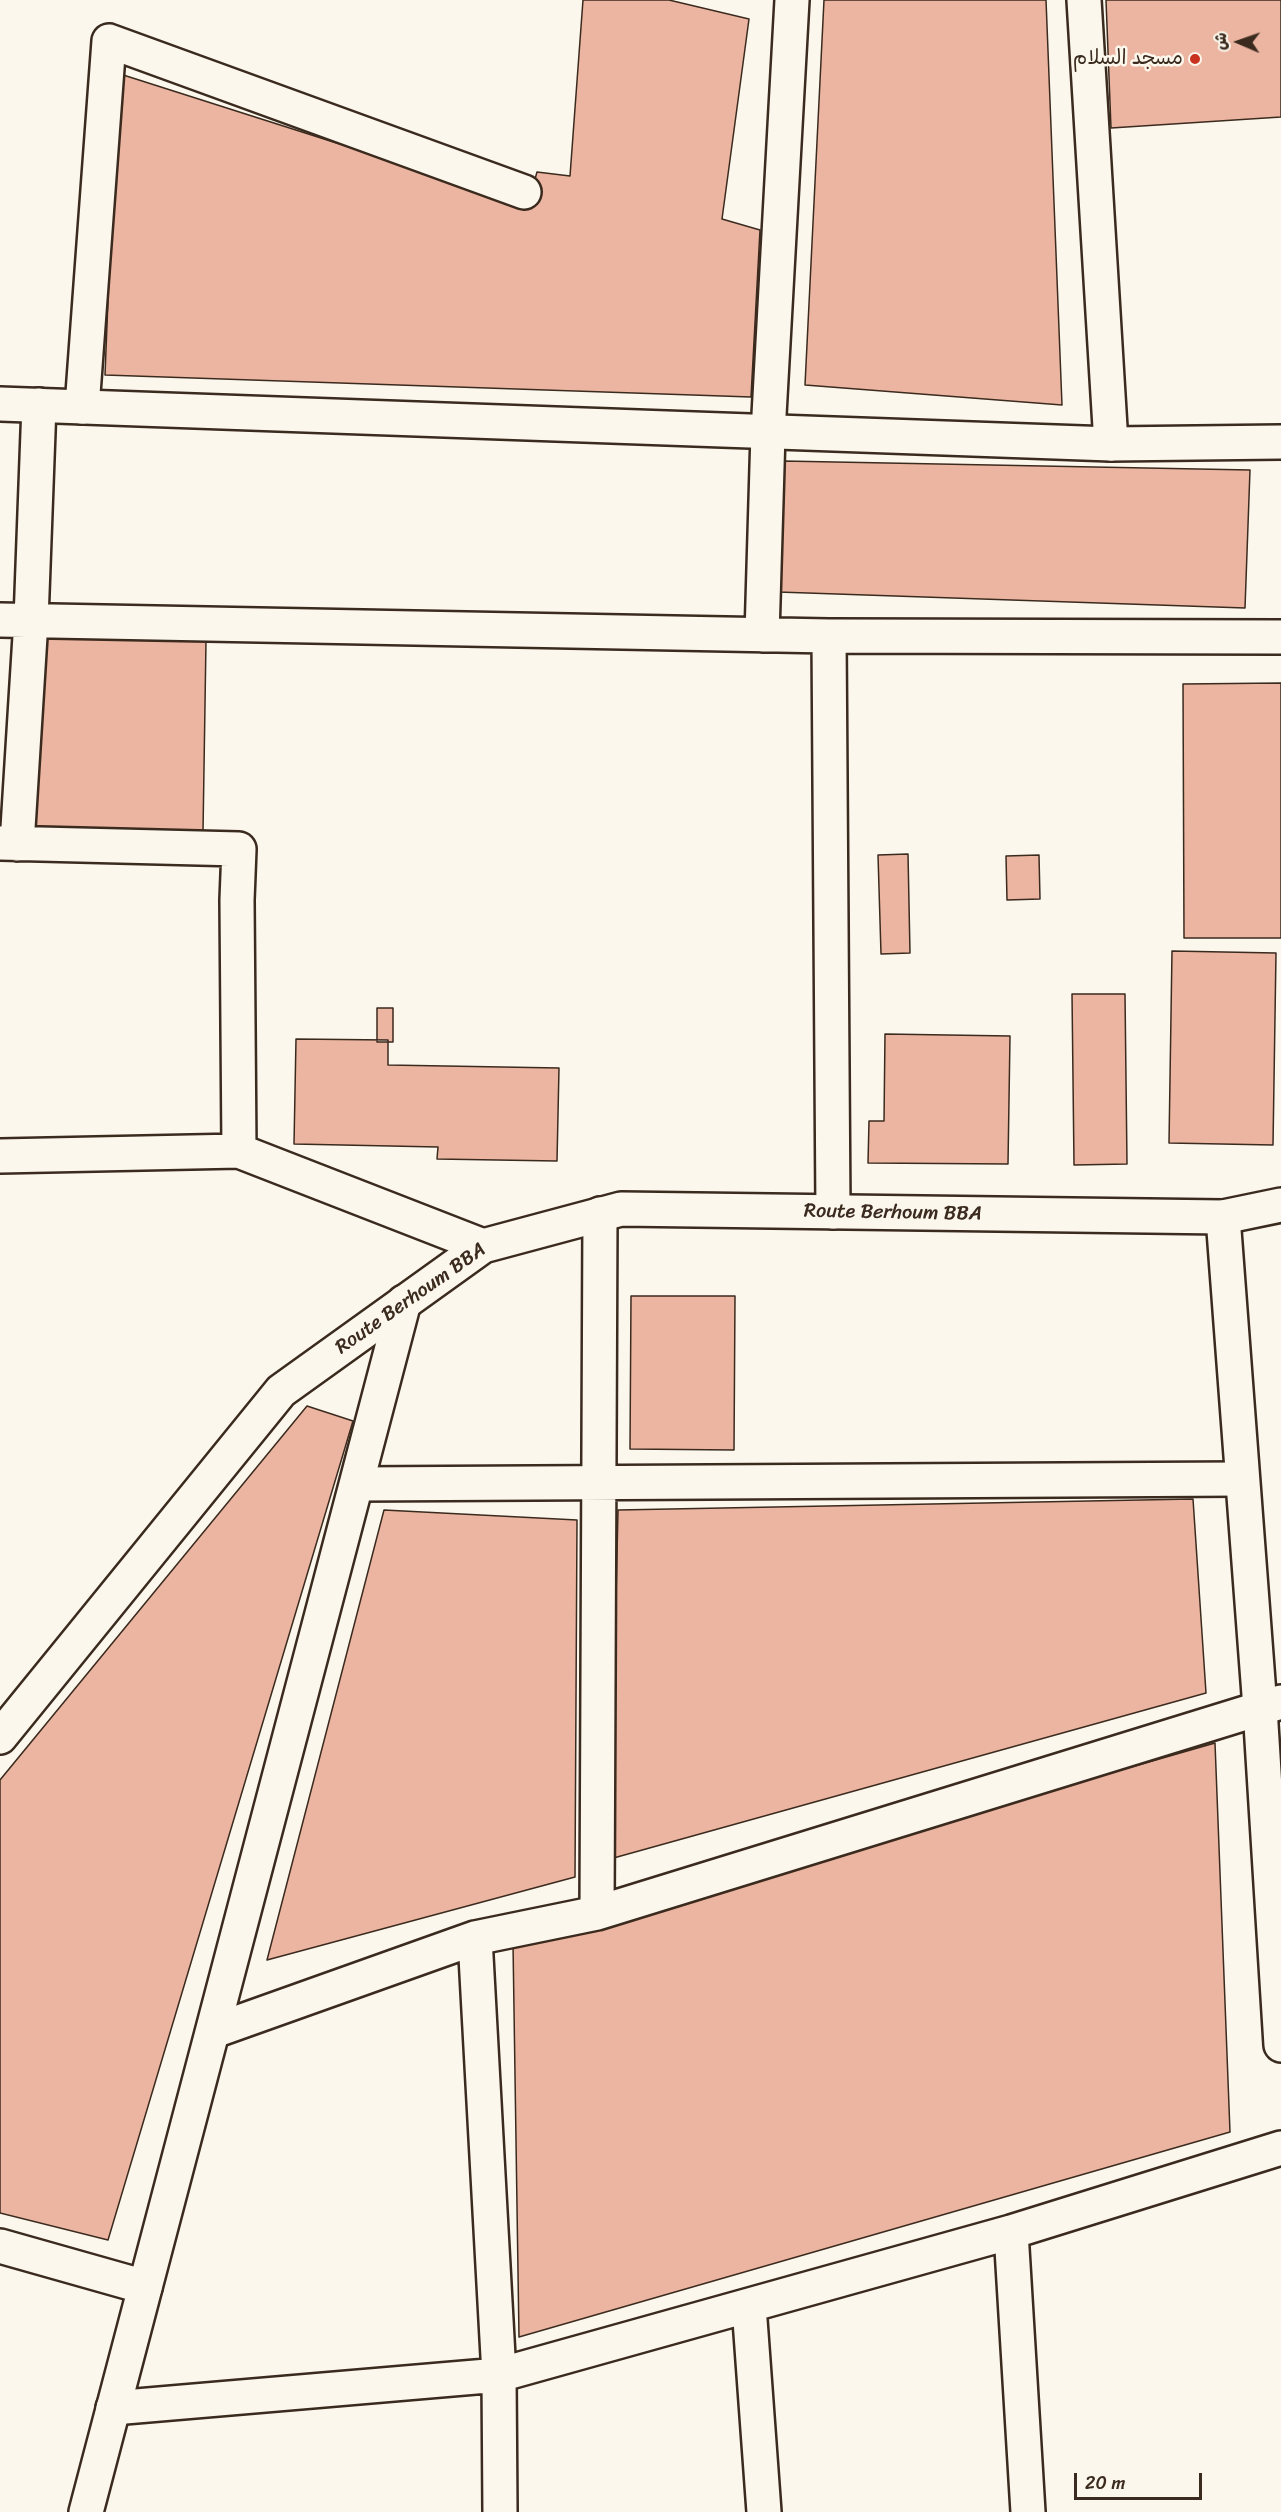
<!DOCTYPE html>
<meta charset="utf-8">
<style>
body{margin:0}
#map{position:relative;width:1281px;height:2512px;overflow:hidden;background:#fbf7ec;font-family:Sriracha,"Playpen Sans Arabic",sans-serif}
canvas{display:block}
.north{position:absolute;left:1209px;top:12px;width:60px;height:60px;-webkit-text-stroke:4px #fbf7ec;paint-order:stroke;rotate:272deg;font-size:16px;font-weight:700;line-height:24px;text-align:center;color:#3b2a1e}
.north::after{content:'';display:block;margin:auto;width:21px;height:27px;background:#3b2a1e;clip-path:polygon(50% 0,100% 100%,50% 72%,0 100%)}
.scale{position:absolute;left:1074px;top:2473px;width:128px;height:27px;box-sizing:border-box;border:3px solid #3b2a1e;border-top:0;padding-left:8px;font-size:18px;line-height:21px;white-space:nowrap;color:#3b2a1e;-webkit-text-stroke:4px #fbf7ec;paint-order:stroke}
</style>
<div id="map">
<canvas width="1281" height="2512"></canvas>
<div class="north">ش</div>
<div class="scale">20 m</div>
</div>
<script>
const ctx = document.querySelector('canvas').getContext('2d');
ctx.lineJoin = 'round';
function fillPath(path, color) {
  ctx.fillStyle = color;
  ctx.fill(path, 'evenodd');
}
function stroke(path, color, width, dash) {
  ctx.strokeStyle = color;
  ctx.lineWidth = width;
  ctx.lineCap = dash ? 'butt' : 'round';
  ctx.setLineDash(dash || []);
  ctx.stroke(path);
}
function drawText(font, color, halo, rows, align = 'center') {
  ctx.font = font + ' Sriracha,"Playpen Sans Arabic",sans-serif';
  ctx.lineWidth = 5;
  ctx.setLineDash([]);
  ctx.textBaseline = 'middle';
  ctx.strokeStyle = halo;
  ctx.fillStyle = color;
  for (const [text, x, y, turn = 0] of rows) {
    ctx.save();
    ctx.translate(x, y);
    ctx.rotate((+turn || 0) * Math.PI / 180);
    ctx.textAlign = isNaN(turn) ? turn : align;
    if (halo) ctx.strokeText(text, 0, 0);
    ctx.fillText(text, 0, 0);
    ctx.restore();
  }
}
const building = new Path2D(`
 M583,0H669L749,19L722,219L760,230L751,397L105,375L117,73L528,204L537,172L570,176Z
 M824,0H1046L1062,405L805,385Z
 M1106,0H1281V117L1111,128Z
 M783,461L1250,470L1245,608L778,592Z
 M37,635L206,641L203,832H27Z
 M1281,683V938H1184L1183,684Z
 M908,854L910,953L881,954L878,855Z
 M1039,855L1040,899L1007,900L1006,856Z
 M1172,951L1276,953L1273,1145L1169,1143Z
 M1072,994H1125L1127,1164L1074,1165Z
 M377,1008H393V1042H377Z
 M885,1034L1010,1036L1008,1164L868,1163L869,1121H884Z
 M296,1039L388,1040V1065L559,1068L557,1161L437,1159L438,1147L294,1144Z
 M631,1296H735L734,1450L630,1449Z
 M307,1406L353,1421L108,2240L0,2213V1780Z
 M1193,1499L1206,1693L610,1859L618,1510Z
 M384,1510L577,1520L575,1877L267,1960Z
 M1215,1743L1230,2132L519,2337L513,1944Z`);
const minor = new Path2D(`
 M1084,0L1111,444
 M82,407L109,41L524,192
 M0,620L829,636L1281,637
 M762,635L768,433L792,0
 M829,636L833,1212
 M0,843L239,849L237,900L239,1151L483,1246
 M17,844L31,620L39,405
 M0,1156L239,1151
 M357,1484L1241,1479
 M597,1913L600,1214
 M475,1938L499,2375L500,2512
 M214,2031L475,1938L597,1913L1281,1702
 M1011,2232L1028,2512
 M0,2246L145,2287
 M749,2306L764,2512
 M113,2408L499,2375L1011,2232L1281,2148`);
const tertiary = new Path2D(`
 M0,404L1111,444L1281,442
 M1223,1217L1260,1708L1281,2045
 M86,2512L404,1302`);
const secondary = new Path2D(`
 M0,1737L281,1391L483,1246L621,1209L1223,1217L1281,1205`);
const markers = [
 [1195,59,6,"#c8321e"]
];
const poiNames = [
 ["مسجد السلام",1183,59]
];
const streetNames = [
 ["Route Berhoum BBA",893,1213,1],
 ["Route Berhoum BBA",411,1299,-35]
];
fillPath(building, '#ecb5a1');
stroke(building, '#3b2a1e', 1.5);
stroke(minor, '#3b2a1e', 38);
stroke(tertiary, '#3b2a1e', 38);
stroke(secondary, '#3b2a1e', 38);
stroke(minor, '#fbf7ec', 33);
stroke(tertiary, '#fbf7ec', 33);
stroke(secondary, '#fbf7ec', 33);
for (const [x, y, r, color] of markers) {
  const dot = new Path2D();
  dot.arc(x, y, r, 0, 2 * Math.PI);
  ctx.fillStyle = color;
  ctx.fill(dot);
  stroke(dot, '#fbf7ec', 2);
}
drawText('20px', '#3b2a1e', '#fbf7ec', poiNames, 'right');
drawText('20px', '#3b2a1e', '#fbf7ec', streetNames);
</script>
